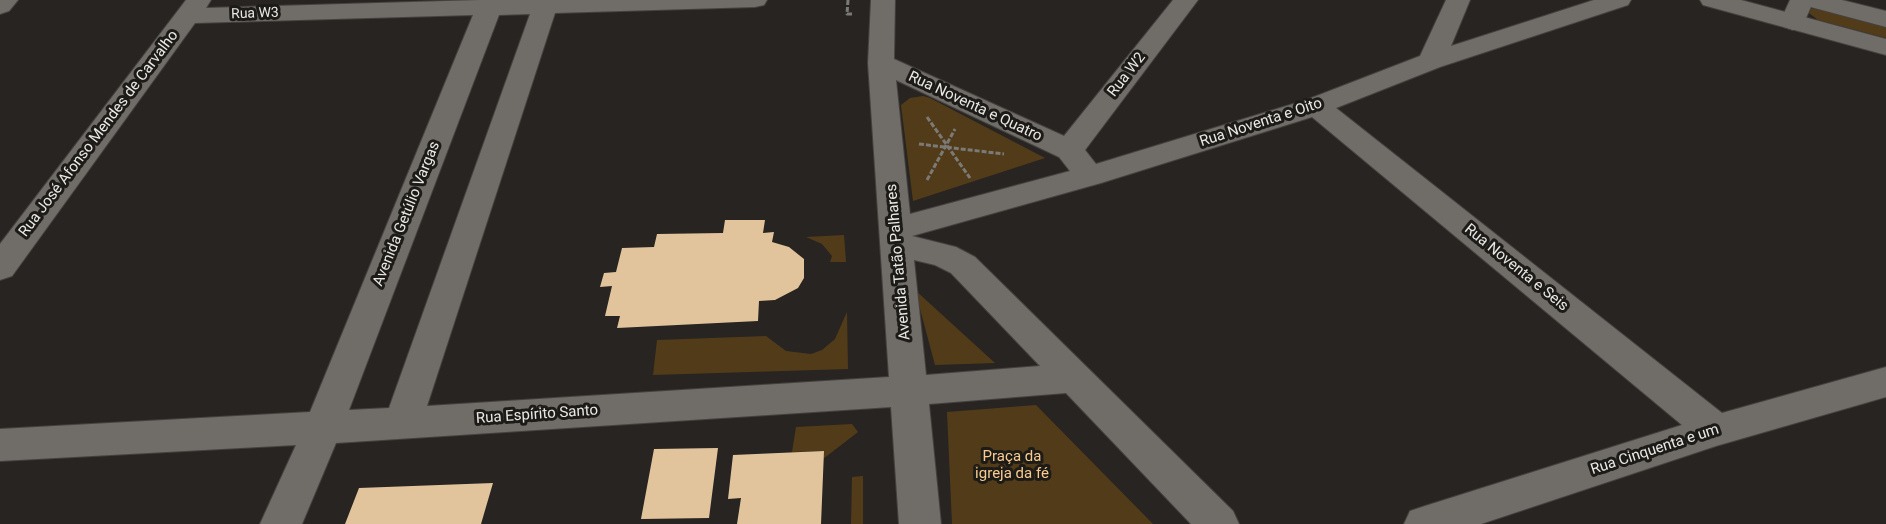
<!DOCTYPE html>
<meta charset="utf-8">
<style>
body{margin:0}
canvas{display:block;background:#272421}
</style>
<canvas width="1886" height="524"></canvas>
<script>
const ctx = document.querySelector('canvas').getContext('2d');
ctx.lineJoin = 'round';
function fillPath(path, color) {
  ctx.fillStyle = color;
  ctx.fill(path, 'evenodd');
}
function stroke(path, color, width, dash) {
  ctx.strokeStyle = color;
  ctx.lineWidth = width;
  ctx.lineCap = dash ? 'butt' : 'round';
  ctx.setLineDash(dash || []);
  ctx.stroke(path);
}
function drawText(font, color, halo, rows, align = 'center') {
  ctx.font = font + ' Roboto,sans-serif';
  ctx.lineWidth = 6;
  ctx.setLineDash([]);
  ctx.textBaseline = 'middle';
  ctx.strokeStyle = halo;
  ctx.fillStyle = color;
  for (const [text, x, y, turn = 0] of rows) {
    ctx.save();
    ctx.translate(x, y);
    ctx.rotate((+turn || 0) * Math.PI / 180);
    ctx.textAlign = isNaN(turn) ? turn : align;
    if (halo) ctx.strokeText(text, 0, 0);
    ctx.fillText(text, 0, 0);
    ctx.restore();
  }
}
const green = new Path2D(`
 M1817,8L1886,26V38L1818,20L1809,13L1811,9Z
 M923,96L930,98L1045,158L913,201L901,105L910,98Z
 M844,235L846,262H830L832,256L822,244L806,237Z
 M915,290L995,363L935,365Z
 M847,312L848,369L653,375L657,340L766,336L786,351L811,354L822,350L835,339Z
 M1036,405L1153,524H1154H952L947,412Z
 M852,424L858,432L823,459L824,451L792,452L796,427Z
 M863,476V524H851L852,477Z`);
const building = new Path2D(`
 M725,220H765L763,233L774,232L772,242L789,247L804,259V278L798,288L775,300L759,301L758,321L617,328L620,316H605L612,286L600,287L604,273L616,272L622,248L654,247L657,234L723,233Z
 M718,448L709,518L641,519L654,449Z
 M824,451L821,524H737L741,498L728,499L733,455Z
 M493,483L481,524H345L359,488Z`);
const path = new Path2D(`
 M848,0L847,14H853
 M927,117L970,178
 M919,144L1004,154
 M927,180L955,129`);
const street = new Path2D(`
 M0,0H18L9,11L0,14Z
 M186,0H211L206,8L480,0H767L764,5L755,7L555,13L427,406L889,377L868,63L871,0H895L894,59L1064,136L1173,0H1198L1085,150L1096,164L1306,100L1420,56L1446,0H1470L1451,46L1594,0H1631L1628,5L1440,67L1336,108L1722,413L1886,367V397L1716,446L1481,524H1404L1410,511L1425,506L1682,425L1312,117L1101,183L912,236L956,247L975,257L1233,511L1239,524H1191L1066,393L929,404L941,524H899L891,407L336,443L302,524H260L296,445L0,461V429L310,412L473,15L195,23L12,276L0,280V244ZM530,14L389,408L349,410L499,15ZM896,80L1059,157L1070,171L910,214ZM914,260L935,265L951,273L1040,366L926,375Z
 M1790,0H1814L1802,27L1793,30L1784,27L1780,22Z`);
const secondary = new Path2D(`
 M1700,0H1741L1886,39V55L1703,5Z
 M1800,0H1842L1886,11V27L1803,5Z`);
const farStreetnames = [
 ["Rua W3",255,14,-2]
];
const streetNames = [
 ["Rua W2",1127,75,-52],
 ["Rua Noventa e Quatro",975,107,25],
 ["Rua Noventa e Oito",1261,123,-18],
 ["Rua José Afonso Mendes de Carvalho",99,134,-53],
 ["Avenida Getúlio Vargas",407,214,-68],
 ["Avenida Tatão Palhares",899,262,-95],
 ["Rua Noventa e Seis",1516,268,39],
 ["Rua Espírito Santo",537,415,-4],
 ["Rua Cinquenta e um",1655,450,-18]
];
const parkNames = [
 ["Praça da",1012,457],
 ["igreja da fé",1012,474]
];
fillPath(green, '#523b19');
fillPath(building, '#e2c49c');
stroke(street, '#44423f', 2);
stroke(secondary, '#44423f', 2);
stroke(path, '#7c7a77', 3, [5, 2]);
fillPath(street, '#706c68');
fillPath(secondary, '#706c68');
drawText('14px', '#eae8e6', '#1d1b17', farStreetnames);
drawText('15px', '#eae8e6', '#1d1b17', streetNames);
drawText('15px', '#f9cb8e', '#1d1b17', parkNames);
</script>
